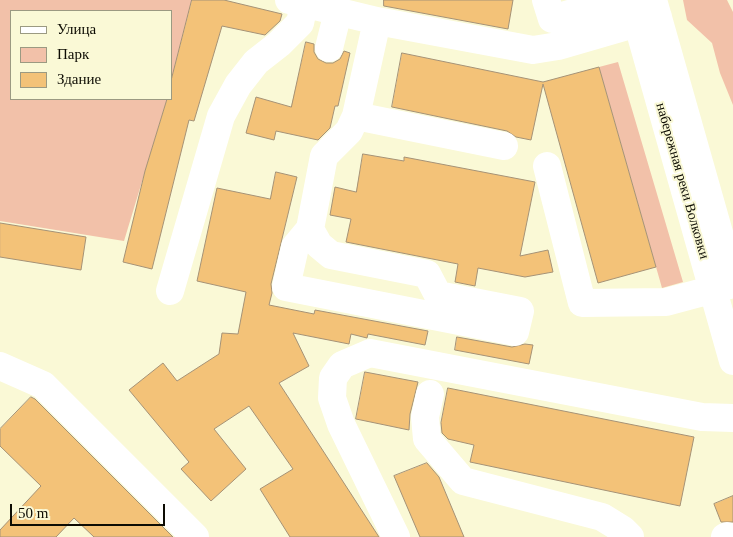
<!DOCTYPE html>
<meta charset="utf-8">
<style>
body{margin:0}
#map{position:relative;width:733px;height:537px;overflow:hidden;background:#faf9d6;font-family:Georgia,serif}
canvas{display:block}
.legend{position:absolute;left:10px;top:10px;width:162px;height:90px;box-sizing:border-box;background:#faf9d6;border:1px solid #9b9a82;margin:0;padding:6px 9px;list-style:none;font-size:15px;color:#0d0c03}
.legend li{display:flex;align-items:center;gap:10px;height:25px}
.legend b{width:25px;border:1px solid #9b9a82}
.scale{position:absolute;left:10px;top:504px;width:155px;height:22px;box-sizing:border-box;border:2px solid #0d0c03;border-top:0;padding-left:6px;font-size:15px;line-height:18px;white-space:nowrap;color:#0d0c03;-webkit-text-stroke:4px #faf9d6;paint-order:stroke}
</style>
<div id="map">
<canvas width="733" height="537"></canvas>
<ul class="legend">
<li><b style="height:6px;background:#fff"></b>Улица</li>
<li><b style="height:14px;background:#f2c1a9"></b>Парк</li>
<li><b style="height:14px;background:#f3c278"></b>Здание</li>
</ul>
<div class="scale">50 m</div>
</div>
<script>
const ctx = document.querySelector('canvas').getContext('2d');
ctx.lineJoin = 'round';
function fillPath(path, color) {
  ctx.fillStyle = color;
  ctx.fill(path, 'evenodd');
}
function stroke(path, color, width, dash) {
  ctx.strokeStyle = color;
  ctx.lineWidth = width;
  ctx.lineCap = dash ? 'butt' : 'round';
  ctx.setLineDash(dash || []);
  ctx.stroke(path);
}
function drawText(font, color, halo, rows, align = 'center') {
  ctx.font = font + ' Georgia,serif';
  ctx.lineWidth = 4;
  ctx.setLineDash([]);
  ctx.textBaseline = 'middle';
  ctx.strokeStyle = halo;
  ctx.fillStyle = color;
  for (const [text, x, y, turn = 0] of rows) {
    ctx.save();
    ctx.translate(x, y);
    ctx.rotate((+turn || 0) * Math.PI / 180);
    ctx.textAlign = isNaN(turn) ? turn : align;
    if (halo) ctx.strokeText(text, 0, 0);
    ctx.fillText(text, 0, 0);
    ctx.restore();
  }
}
const green = new Path2D(`
 M0,0H192L171,81V11H11V99H167L124,241L0,221Z
 M683,0H727L733,12V105L720,73L712,43L687,20Z
 M618,62L683,282L662,288L599,67Z`);
const building = new Path2D(`
 M192,0H224L282,14L280,21L265,35L222,26L194,121L189,120L152,269L123,262L145,171L167,99H171V81Z
 M384,0H513L508,29L384,6Z
 M306,42L314,44V52L318,59L326,63H333L340,59L344,51L350,53L338,106H335L330,128L318,140L276,131L274,140L246,133L256,97L291,107Z
 M402,53L543,82L599,67L656,267L598,283L543,84L531,140L516,137L507,131L392,107Z
 M363,154L404,161V157L535,182L520,256L548,250L553,272L525,277L478,268L475,286L455,282L458,264L346,242L351,219L330,215L335,187L356,192Z
 M276,172L297,177L271,284L272,293L269,305L314,314L315,310L428,331L425,345L368,334L367,338L351,334L349,344L293,333L309,366L279,383L379,537H290L260,489L293,469L249,406L214,429L246,469L211,501L181,469L189,462L129,390L163,363L177,381L219,354L222,333L238,334L246,292L197,281L217,188L270,199Z
 M0,223L86,237L81,270L0,257Z
 M457,337L512,347L525,344L533,345L529,364L455,350Z
 M365,372L418,382L410,414L409,430L356,419Z
 M448,388L694,437L680,506L470,462L474,445L448,439L442,433L441,423Z
 M31,397L35,399L173,537H94L74,518L56,537H0V530L41,486L0,446V429Z
 M427,463L439,477L464,537H420L394,476Z
 M733,496V522H721L714,504Z`);
const minor = new Path2D(`
 M289,0L377,21L533,50L558,46L658,17
 M546,0L552,19L617,0
 M631,0L733,361
 M653,0L733,282
 M329,48L338,12
 M356,116L504,146
 M547,166L582,303L666,302L733,284
 M310,229L319,245L331,255L427,274L438,295L520,311L515,332L286,287L295,247L310,229L324,156L349,131L356,116L377,21
 M170,291L221,116L238,85L256,62L279,44L300,23L304,4
 M0,366L43,385L195,537
 M430,394L425,417L427,439L463,481L602,517L623,530L630,537
 M396,537L341,424L332,398L333,378L342,365L370,353L702,417L733,418
 M725,537L727,536`);
const streetNames = [
 ["набережная реки Волковки",682,181,74]
];
fillPath(green, '#f2c1a9');
fillPath(building, '#f3c278');
stroke(building, '#a59276', 1);
stroke(minor, '#fff', 28);
drawText('14px', '#0d0c03', '#faf9d6', streetNames);
</script>
